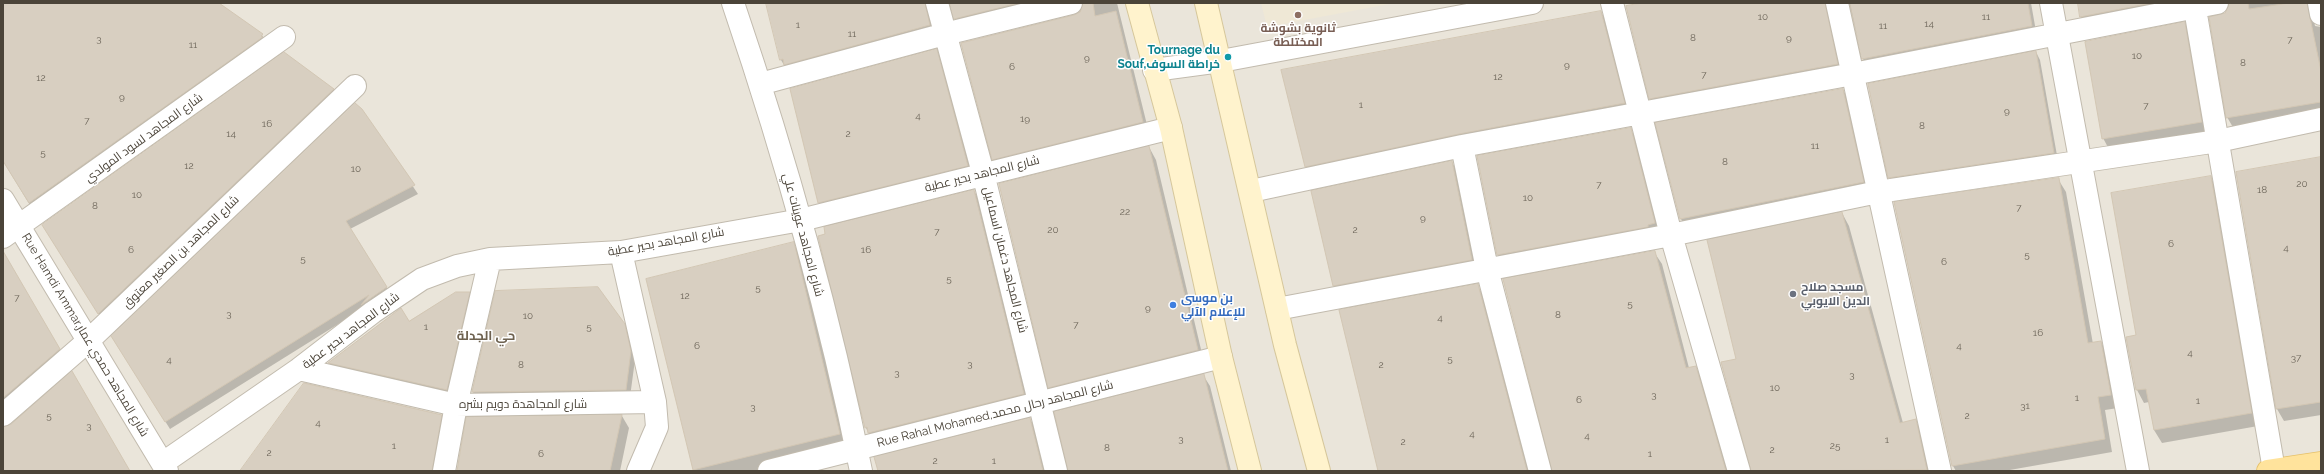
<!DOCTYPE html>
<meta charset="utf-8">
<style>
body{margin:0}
#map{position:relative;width:2324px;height:474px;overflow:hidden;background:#f6f3ec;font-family:Raleway,sans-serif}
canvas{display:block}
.frame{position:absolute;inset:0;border:4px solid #4b4439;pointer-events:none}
</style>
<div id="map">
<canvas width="2324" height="474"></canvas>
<div class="frame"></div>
</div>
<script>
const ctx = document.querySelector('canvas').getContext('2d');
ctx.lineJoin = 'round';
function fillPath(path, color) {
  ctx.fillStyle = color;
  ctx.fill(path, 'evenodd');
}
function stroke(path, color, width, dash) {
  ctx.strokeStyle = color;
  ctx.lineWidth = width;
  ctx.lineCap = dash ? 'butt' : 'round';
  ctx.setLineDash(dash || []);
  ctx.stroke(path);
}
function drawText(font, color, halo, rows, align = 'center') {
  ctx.font = font + ' Raleway,Cairo,sans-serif';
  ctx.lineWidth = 3;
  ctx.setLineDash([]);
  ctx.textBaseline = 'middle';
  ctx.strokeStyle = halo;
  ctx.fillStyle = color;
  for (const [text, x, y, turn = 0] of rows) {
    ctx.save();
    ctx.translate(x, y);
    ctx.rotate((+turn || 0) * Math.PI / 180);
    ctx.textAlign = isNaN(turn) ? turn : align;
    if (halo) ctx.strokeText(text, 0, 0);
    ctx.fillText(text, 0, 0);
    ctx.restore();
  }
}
const residential = new Path2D(`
 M3,3H2321V471H3Z`);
const education = new Path2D(`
 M1261,3H1395L1267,27Z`);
const shadow = new Path2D(`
 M3,3H217L262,35L269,46L36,215L3,161Z
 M767,3H938L936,36L787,70L781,60Z
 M950,3H1068L961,29Z
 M1084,3H1117L1149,133L999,170L993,159L1075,16L1084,7Z
 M1648,3H1837L1843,74L1656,109L1650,98Z
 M1849,3H2031L2037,37L1869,69L1863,59Z
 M2079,3H2198L2088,28L2081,17Z
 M2229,3H2321L2313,17L2315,26L2321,27V116L2234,129L2227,117L2226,13Z
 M1601,12L1609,27L1633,119L1314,182L1306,166Z
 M2184,23L2193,38L2209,137L2111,153L2103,138Z
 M936,50L941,58L972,173L823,210L819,203Z
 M2036,52L2040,60L2058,161L1894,185L1889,177Z
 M333,89L339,98L104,322L48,234Z
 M1843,90L1847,97L1867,190L1685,226L1681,219Z
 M361,109L418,194L350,229L391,295L364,308L170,429L117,344Z
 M1630,129L1635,137L1659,231L1502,262L1498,255Z
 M1149,147L1156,160L1204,362L1057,400L1049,387Z
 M2321,158V415L2284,421L2277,409L2237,173Z
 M1452,162L1456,170L1476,267L1339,293L1334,285Z
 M2210,177L2218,190L2258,426L2162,443L2154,430L2149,402L2144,403L2137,390L2127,338L2138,336Z
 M2058,179L2066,192L2093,344L2101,342L2108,355L2118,408L2105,410L2112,452L2004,471H1956L1953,466Z
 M974,191L980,201L1029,404L871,438L866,428Z
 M1842,213L1849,226L1903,423L1915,420L1922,432L1931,471H1752L1738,360Z
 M793,243L801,258L848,449L757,471H695L647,279Z
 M1654,252L1662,264L1689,368L1695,367L1703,380L1729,471H1553Z
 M3,253L66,362L3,416Z
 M1477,285L1485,298L1530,471H1379Z
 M496,292L624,325L628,333L635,360L630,397L477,400L473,392Z
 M469,293L477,307L455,404L337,377L329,363Z
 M1203,375L1210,386L1231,471H1068Z
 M441,415L448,428L440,471H241Z
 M622,416L629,428L620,471H458Z
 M1030,419L1036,430L1046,471H879Z`);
const building = new Path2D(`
 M3,3H219L263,34L261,36L263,37L29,203L3,161Z
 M766,3H925L930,25L784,65L783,59L780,60Z
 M950,3H1019L954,19Z
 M1083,3H1093L1095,16L1116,11L1143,122L992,160L961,43L1074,15L1080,12Z
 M1642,3H1825L1838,64L1649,99L1626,6Z
 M1850,3H2028L2032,26L1862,59Z
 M2078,3H2152L2080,17Z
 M2229,3H2248L2249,9L2289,3H2307L2321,71V102L2226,118L2209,17L2225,13Z
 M1601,11L1625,103L1459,134L1305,167L1281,70Z
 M2185,22L2202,122L2102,139L2085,42Z
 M937,49L968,166L818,203L790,89Z
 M2036,51L2054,153L1888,178L1868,84Z
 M284,52L334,89L98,314L42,225Z
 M1843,89L1864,182L1680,219L1655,123Z
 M355,103L362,109L415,185L346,221L387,287L361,305L369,295L165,422L111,336Z
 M1631,128L1655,223L1648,225V227L1497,255L1477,156Z
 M1149,146L1198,350L1048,388L999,184Z
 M2321,157V402L2276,409L2236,172Z
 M1452,161L1472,260L1333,286L1311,191Z
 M2211,176L2252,413L2154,430L2146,389L2136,390L2126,337L2136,335L2111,193Z
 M2059,178L2088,343L2101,341L2111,395L2098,397L2105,439L1952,466L1894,202Z
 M974,190L1024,394L868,433L867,427L865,428L818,236L825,234L824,227Z
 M1842,212L1900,423L1916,419L1927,470L1751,471L1721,362L1736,359L1707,240Z
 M794,242L840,434L693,470L646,279Z
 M3,251L60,349L3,398Z
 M1655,251L1686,368L1696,366L1726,471H1552L1503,279Z
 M1478,284L1527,471H1378L1339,310Z
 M598,287L625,324L631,351L626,390L472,392L495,291Z
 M456,292H470L447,390L328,363L401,308L409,321Z
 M72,371L130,471H3V427L11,424Z
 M1204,374L1228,471H1068L1054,412Z
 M304,383L442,415L432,471H240Z
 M622,415L610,471H457L466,417Z
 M1030,418L1043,471H878L874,457Z`);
const street = new Path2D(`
 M733,3C785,156 829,312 861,471
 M937,3L983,173L1056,471
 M1612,3L1671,235L1739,471
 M1837,3L1940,471
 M2051,3L2138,471
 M2194,3L2274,470
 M2319,3L2321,14
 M1154,70L1221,61L1532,3
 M760,84L945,34L1071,3
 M1462,146L1487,269L1540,471
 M1251,191L1462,146L1853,74L2217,3
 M3,200L167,471
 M3,237L284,37
 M621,252L655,402L657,427L638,471
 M1277,309L1671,235L1878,192L2218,141L2321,119
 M299,369L456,405L655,402
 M3,415L88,341L355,86
 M163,463L299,369L373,312L422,279L457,266L490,259L621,252L801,220L1171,128
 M444,471L456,405L490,259
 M769,471L1221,357`);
const secondary = new Path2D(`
 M1137,3L1171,128L1221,357L1250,471
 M1206,3L1285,345L1319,471`);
const primary = new Path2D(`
 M2268,471L2321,463`);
const markers = [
 [1298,15,4,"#8d6e63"],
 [1228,57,4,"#0f9aa8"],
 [1793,294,4,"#6b7280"],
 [1173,305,4,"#3f7fe0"]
];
const numberNames = [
 ["10",1763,17],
 ["11",1986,17],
 ["14",1929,24],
 ["1",798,25],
 ["11",1883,26],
 ["11",852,34],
 ["8",1693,38],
 ["9",1789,38],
 ["3",99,39],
 ["7",2290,40],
 ["11",193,45],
 ["10",2137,56],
 ["9",1087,58],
 ["8",2243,63],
 ["9",1567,65],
 ["6",1012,67],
 ["7",1704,75],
 ["12",1498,77],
 ["12",41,78],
 ["9",122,97],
 ["1",1361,105],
 ["7",2146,106],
 ["9",2007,111],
 ["4",918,116],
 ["19",1025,119],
 ["7",87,121],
 ["16",267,124],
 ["8",1922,126],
 ["14",231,134],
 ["2",848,134],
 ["11",1815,146],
 ["5",43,153],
 ["8",1725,162],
 ["12",189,166],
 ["10",356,169],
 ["20",2302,184],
 ["7",1599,185],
 ["18",2262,190],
 ["10",137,195],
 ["10",1528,198],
 ["8",95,206],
 ["7",2019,208],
 ["22",1125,212],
 ["9",1423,218],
 ["20",1053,230],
 ["2",1355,230],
 ["7",937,232],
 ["6",2171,244],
 ["4",2286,248],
 ["6",131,250],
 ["16",866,250],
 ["5",2027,255],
 ["5",303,259],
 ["6",1944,262],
 ["5",949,279],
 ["5",758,288],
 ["12",685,296],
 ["7",17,298],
 ["5",1630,304],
 ["9",1148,308],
 ["3",229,314],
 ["8",1558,315],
 ["10",528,316],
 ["4",1440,318],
 ["7",1076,325],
 ["1",426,327],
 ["5",589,327],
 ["16",2038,333],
 ["6",697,346],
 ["4",1959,346],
 ["4",2190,353],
 ["37",2296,358],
 ["5",1450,359],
 ["4",169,360],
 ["3",970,364],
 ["8",521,365],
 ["2",1381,365],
 ["3",897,373],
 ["3",1852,375],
 ["10",1775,388],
 ["3",1654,395],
 ["1",2077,398],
 ["6",1579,400],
 ["1",2198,401],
 ["31",2025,406],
 ["3",753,407],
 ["5",49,416],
 ["2",1967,416],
 ["4",318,423],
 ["3",89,426],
 ["4",1472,434],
 ["4",1587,436],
 ["3",1181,439],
 ["1",1887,440],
 ["2",1403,442],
 ["1",394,446],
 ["25",1835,446],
 ["8",1107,448],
 ["2",1772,450],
 ["2",269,453],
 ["6",541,454],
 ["1",1650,454],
 ["2",935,461],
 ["1",994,461]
];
const educationNames = [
 ["ثانوية بشوشة",1298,28],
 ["المختلطة",1298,42]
];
const cultureNames = [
 ["Tournage du",1220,50],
 ["Souf,خراطة السوف",1220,64]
];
const streetNames = [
 ["شارع المجاهد لسود المولدي",144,138,-36],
 ["شارع المجاهد بحير عطية",982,174,-14],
 ["شارع المجاهد عوينات علي",803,235,75],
 ["شارع المجاهد بحير عطية",666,242,-10],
 ["شارع المجاهد بن الصغير معتوق",181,252,-44],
 ["شارع المجاهد دغمان اسماعيل",1005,260,76],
 ["شارع المجاهد بحير عطية",351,331,-37],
 ["Rue Hamdi Ammar,شارع المجاهد حمدي عمار",85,335,59],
 ["شارع المجاهدة دويم بشره",523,404],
 ["Rue Rahal Mohamed,شارع المجاهد رحال محمد",995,414,-14]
];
const worshipNames = [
 ["مسجد صلاح",1801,287],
 ["الدين الايوبي",1801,301]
];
const shopNames = [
 ["بن موسى",1181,298],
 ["للإعلام الآلي",1181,312]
];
const neighbourhoodNames = [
 ["حي الجدلة",486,336]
];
fillPath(residential, '#eae5da');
fillPath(education, '#efe8d6');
fillPath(shadow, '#0003');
fillPath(building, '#d8cfc1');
stroke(building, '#d3c7b4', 1);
stroke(street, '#c2bbae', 24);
stroke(secondary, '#d6c79b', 24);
stroke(primary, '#e6c16a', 24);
stroke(street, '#fff', 22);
stroke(secondary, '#fff3cd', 22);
stroke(primary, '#ffe39c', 22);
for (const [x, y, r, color] of markers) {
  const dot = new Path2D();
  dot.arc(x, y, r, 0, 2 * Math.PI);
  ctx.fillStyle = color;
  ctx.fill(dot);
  stroke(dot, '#fff', 1.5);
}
drawText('10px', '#6e675b', null, numberNames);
drawText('bold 12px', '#785e54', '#fff', educationNames);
drawText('bold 12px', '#0d838f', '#fff', cultureNames, 'right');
drawText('12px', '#4b4439', '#fff', streetNames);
drawText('bold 12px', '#5b616d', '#fff', worshipNames, 'left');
drawText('bold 12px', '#366cbe', '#fff', shopNames, 'left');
drawText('bold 13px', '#6e6250', '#fff', neighbourhoodNames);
</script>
